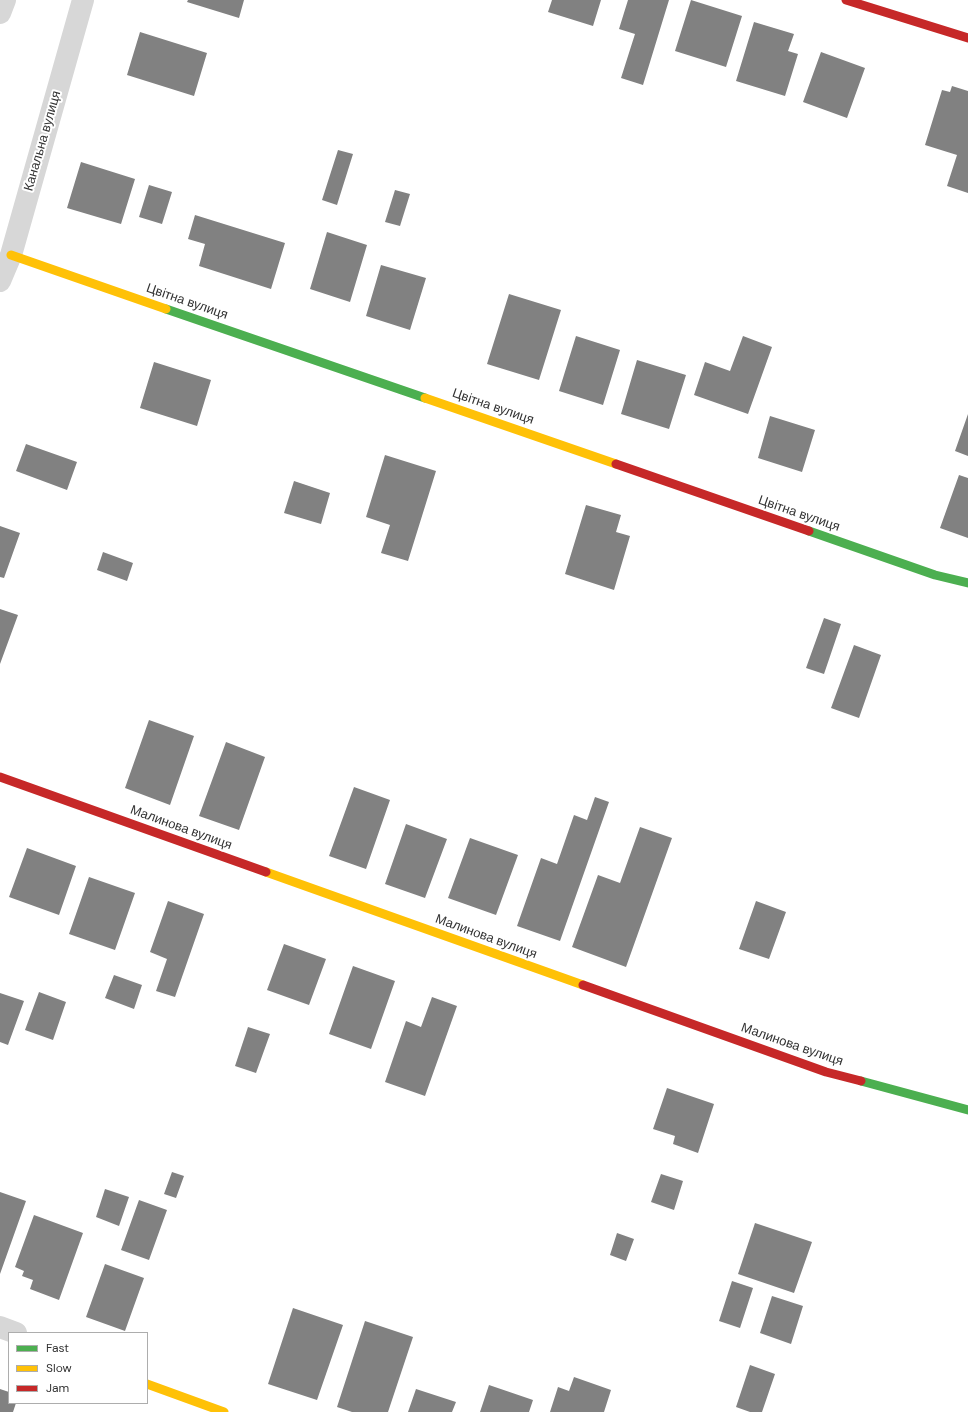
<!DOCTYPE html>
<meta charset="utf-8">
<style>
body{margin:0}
#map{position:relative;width:968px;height:1412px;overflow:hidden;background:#fff;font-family:"DM Sans",sans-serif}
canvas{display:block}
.legend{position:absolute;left:8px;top:1332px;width:140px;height:72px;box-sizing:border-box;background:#fff;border:1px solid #adadad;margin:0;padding:5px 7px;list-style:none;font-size:12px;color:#333}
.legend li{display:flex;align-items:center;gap:8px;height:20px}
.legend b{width:20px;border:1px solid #adadad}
</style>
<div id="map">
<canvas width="968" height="1412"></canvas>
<ul class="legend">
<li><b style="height:5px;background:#4caf50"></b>Fast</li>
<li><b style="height:5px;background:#ffc107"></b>Slow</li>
<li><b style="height:5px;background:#c62828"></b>Jam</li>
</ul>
</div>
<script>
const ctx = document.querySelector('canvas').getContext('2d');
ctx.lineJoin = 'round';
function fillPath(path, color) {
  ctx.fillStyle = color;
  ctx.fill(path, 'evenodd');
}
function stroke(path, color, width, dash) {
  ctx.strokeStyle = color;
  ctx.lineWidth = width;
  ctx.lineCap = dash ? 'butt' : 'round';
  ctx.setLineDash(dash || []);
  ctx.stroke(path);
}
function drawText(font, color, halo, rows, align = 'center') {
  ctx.font = font + ' "DM Sans",sans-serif';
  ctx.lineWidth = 4;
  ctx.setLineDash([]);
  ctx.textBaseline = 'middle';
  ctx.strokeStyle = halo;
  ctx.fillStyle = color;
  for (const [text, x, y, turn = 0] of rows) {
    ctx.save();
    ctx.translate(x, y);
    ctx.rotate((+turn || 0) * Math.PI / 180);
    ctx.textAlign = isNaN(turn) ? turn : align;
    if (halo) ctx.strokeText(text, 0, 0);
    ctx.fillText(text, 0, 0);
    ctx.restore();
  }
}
const building = new Path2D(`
 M188,0H244L239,18L187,2Z
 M552,0H601L593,26L548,12Z
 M628,0H669L643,85L621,78L635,34L619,29Z
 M691,0L742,16L726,67L675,51Z
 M754,22L794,34L788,51L798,54L785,96L736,81Z
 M140,32L207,53L194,96L127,75Z
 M821,52L865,68L847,118L803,102Z
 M952,86L968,91V193L947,186L957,155L925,145L942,90L950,92Z
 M338,150L353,154L337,205L322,200Z
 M81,162L135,179L121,224L67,208Z
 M149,185L172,192L162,224L139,217Z
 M395,190L410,194L400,226L385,222Z
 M195,215L285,243L271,289L199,266L205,244L188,239Z
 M327,232L367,245L350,302L310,289Z
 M381,265L426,278L410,330L366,316Z
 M509,294L561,310L539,380L487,364Z
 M576,336L620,350L603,405L559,391Z
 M743,336L772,347L748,414L694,395L705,362L730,371Z
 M637,360L686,375L669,429L621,414Z
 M154,362L211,380L197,426L140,408Z
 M968,414V456L955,451Z
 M770,416L815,430L802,472L758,458Z
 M26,444L77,462L67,490L16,471Z
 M385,455L436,471L408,561L381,553L390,525L366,517Z
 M959,475L968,478V538L940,528Z
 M294,481L330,493L321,524L284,513Z
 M586,505L621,515L616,532L630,536L614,590L565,574Z
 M0,526L20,533L4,578L0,577Z
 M103,552L133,563L127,581L97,570Z
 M0,609L18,615L0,664Z
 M824,618L841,624L824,674L806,668Z
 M854,645L881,655L859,718L831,708Z
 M149,720L194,736L170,805L125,788Z
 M226,742L265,757L239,830L199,816Z
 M354,787L390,800L366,869L329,856Z
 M595,797L609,802L560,941L517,926L541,858L557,864L574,815L587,820Z
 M406,824L447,839L425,898L385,884Z
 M640,827L672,838L626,967L572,947L598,875L620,883Z
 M470,838L518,855L496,915L448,898Z
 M27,848L76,866L59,915L9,897Z
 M89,877L135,893L115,950L69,934Z
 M168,901L204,914L175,997L156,991L167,959L150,952Z
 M756,901L786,912L769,959L739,949Z
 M284,944L326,959L309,1005L267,990Z
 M353,966L395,981L371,1049L329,1034Z
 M114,975L142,985L134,1009L105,998Z
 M39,992L66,1002L53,1040L25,1030Z
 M0,993L24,1001L8,1045L0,1042Z
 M432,997L457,1006L425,1096L385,1082L406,1021L421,1027Z
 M248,1027L270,1034L256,1073L235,1066Z
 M667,1088L714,1104L698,1153L673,1144L675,1136L653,1129Z
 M172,1172L184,1176L176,1198L164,1194Z
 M661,1174L683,1181L674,1210L651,1202Z
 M105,1189L129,1197L119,1226L96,1217Z
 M0,1192L26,1201L0,1274Z
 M139,1200L167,1210L149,1260L121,1250Z
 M34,1215L83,1233L59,1300L30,1289L33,1280L22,1276L24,1271L15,1267Z
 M755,1223L812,1242L794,1293L738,1274Z
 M617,1233L634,1239L626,1261L610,1255Z
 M105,1264L144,1278L125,1331L86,1317Z
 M732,1281L753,1288L740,1328L719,1321Z
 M772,1296L803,1306L791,1344L760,1333Z
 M293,1308L343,1325L317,1400L268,1384Z
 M365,1321L413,1337L388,1412H352L337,1407Z
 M750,1365L775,1374L762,1412H750L736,1407Z
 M574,1377L611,1390L604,1412H550L558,1387L569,1391Z
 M489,1385L533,1400L529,1412H480Z
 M0,1389L9,1392V1403H16L13,1412H0Z
 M416,1389L456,1402L452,1412H408Z`);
const street = new Path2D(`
 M0,13L5,0
 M0,281L11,255L83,0
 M0,1327L16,1333`);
const fast = new Path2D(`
 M166,309L425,398
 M809,531L935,575L968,583
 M861,1081L968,1110`);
const slow = new Path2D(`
 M11,255L166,309
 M425,398L616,464
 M266,872L583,985
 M147,1384L224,1412`);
const jam = new Path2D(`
 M846,0L968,38
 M616,464L809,531
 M0,777L266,872
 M583,985L826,1072L861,1081`);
const streetNames = [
 ["Канальна вулиця",43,141,-74],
 ["Цвітна вулиця",187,302,19],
 ["Цвітна вулиця",493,407,19],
 ["Цвітна вулиця",799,514,19],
 ["Малинова вулиця",181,828,20],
 ["Малинова вулиця",486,937,20],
 ["Малинова вулиця",792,1045,19]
];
fillPath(building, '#818181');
stroke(street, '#d7d7d7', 22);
stroke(fast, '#4caf50', 9);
stroke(slow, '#ffc107', 9);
stroke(jam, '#c62828', 9);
drawText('13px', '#333', '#fff', streetNames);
</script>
